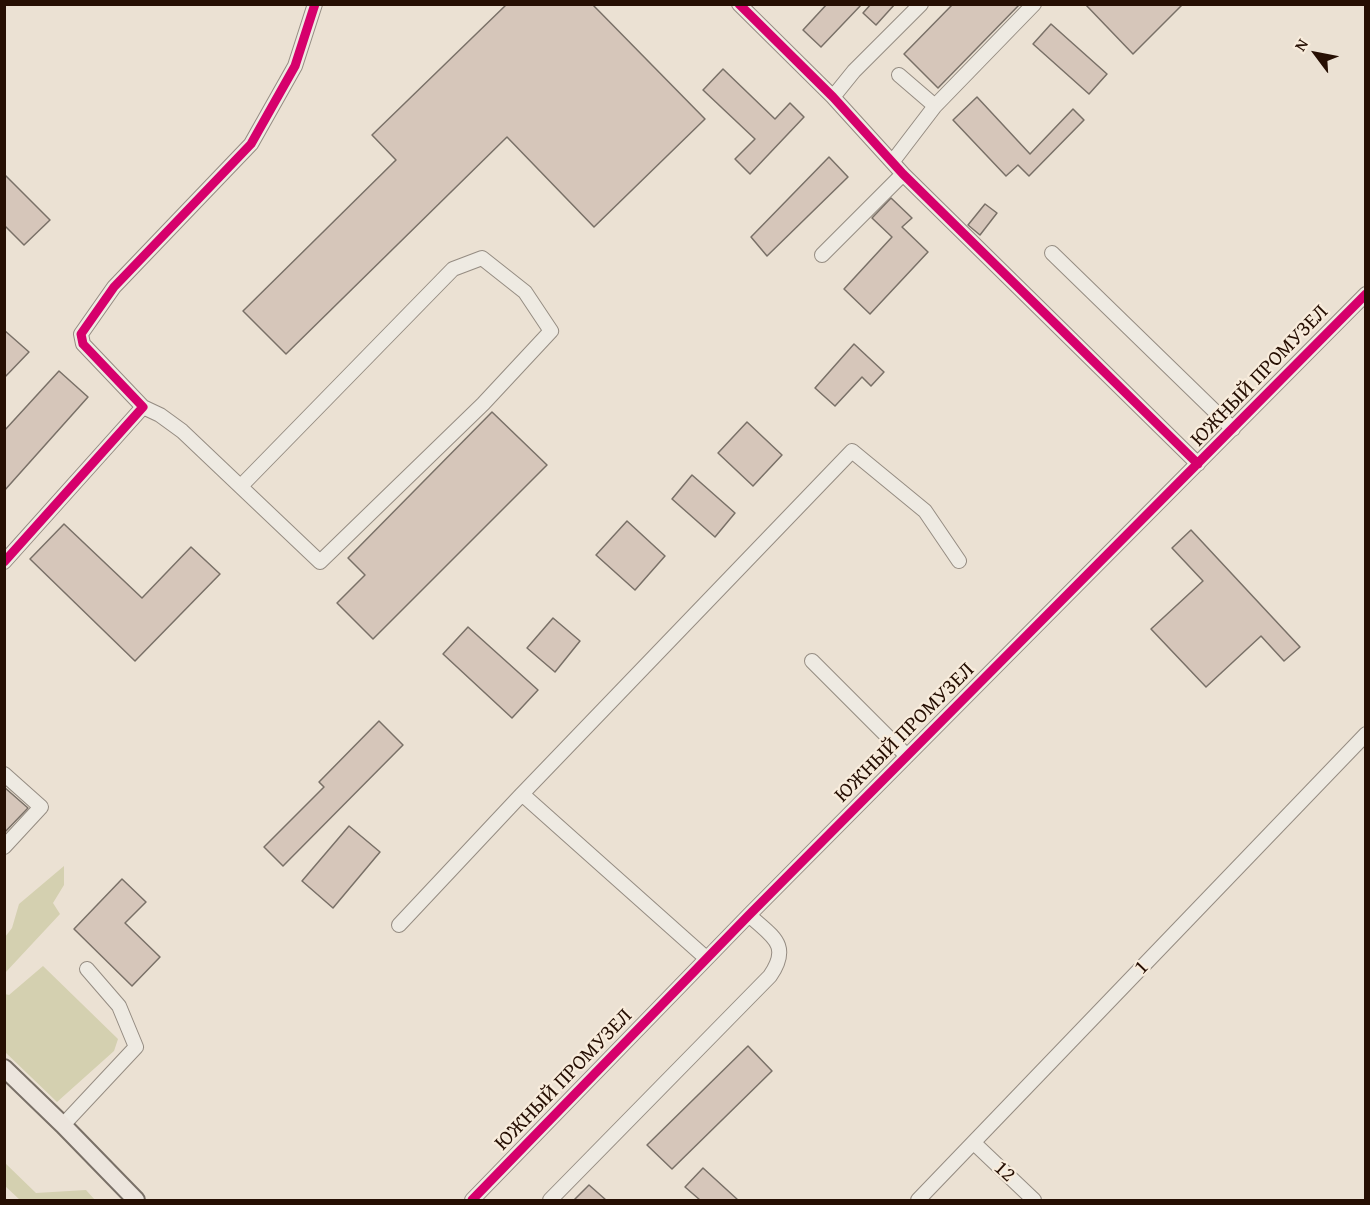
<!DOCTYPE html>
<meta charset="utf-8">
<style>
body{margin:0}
#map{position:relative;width:1370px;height:1205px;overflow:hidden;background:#ebe1d3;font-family:"Gentium Book Plus",serif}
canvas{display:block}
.frame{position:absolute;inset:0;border:6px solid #260f03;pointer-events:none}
.north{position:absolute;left:1286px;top:24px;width:60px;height:60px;-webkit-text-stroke:4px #f8ecdc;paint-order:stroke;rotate:302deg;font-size:16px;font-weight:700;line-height:24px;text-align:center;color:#260f03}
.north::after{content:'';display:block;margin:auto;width:21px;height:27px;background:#260f03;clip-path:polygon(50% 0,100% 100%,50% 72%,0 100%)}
</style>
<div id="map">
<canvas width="1370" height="1205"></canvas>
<div class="frame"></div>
<div class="north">N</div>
</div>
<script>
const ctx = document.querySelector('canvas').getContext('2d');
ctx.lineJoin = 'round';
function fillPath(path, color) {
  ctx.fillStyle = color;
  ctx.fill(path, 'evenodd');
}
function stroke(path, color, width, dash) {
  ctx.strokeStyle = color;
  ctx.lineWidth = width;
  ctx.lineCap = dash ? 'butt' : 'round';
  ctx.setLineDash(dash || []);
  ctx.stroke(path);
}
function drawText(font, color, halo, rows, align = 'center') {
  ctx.font = font + ' "Gentium Book Plus",serif';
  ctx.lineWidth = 4.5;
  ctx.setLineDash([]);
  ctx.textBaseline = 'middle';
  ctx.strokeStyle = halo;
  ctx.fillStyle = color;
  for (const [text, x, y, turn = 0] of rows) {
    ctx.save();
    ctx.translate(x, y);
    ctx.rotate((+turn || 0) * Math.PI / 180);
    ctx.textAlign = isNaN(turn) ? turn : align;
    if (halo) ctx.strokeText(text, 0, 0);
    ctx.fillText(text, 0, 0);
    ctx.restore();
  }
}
const green = new Path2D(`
 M64,866V885L53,903L60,914L5,973V937L12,928L19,904Z
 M43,966L118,1039L114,1051L57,1102L5,1052V994L9,995Z
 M4,1162L36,1193L86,1190L95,1200H20L5,1186Z`);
const building = new Path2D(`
 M507,4H592L705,119L594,227L507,137L286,354L243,311L396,160L372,135Z
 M827,4H862L821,47L803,30Z
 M871,4H895L876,25L863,13Z
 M953,4H1020L938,88L904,54Z
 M1085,4H1183L1133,54Z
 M1051,24L1107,74L1089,94L1033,44Z
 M723,69L775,119L790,103L804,117L750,174L735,159L755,139L703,90Z
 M977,97L1030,154L1073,109L1084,120L1029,176L1018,165L1006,176L953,120Z
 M829,157L848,177L767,256L751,237Z
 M4,174L50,220L24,245L4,225Z
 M891,198L912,218L902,227L928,252L870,314L844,289L892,237L872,218Z
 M985,204L997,213L980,235L968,225Z
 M4,330L29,352L4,378Z
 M854,344L884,372L871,386L862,377L835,406L815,388Z
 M59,371L88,397L4,491V431Z
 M492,412L547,465L373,639L337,603L365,575L348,558Z
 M747,422L782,455L753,486L718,453Z
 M692,475L735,513L715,537L672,499Z
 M627,521L665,556L635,590L596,555Z
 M64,524L142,598L191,547L220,574L135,661L30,559Z
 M1191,530L1300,647L1284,661L1261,636L1206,687L1151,629L1203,581L1172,548Z
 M553,618L580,641L555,672L527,648Z
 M468,627L538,690L512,718L443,654Z
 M379,721L403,745L283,866L264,847L324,787L319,782Z
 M4,787L28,808L4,833Z
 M349,826L380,852L333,908L302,881Z
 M122,879L146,902L125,923L160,957L132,986L74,929Z
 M748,1046L772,1071L672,1169L647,1145Z
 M703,1168L738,1200H700L685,1187Z
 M589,1185L606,1200H574Z`);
const minor = new Path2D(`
 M739,4L833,97L903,174L1198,464
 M899,75L935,106L1034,4
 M833,97L854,71L921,4
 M893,161L935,106
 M1052,253L1233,429
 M822,255L903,174
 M241,486L453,269L482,258L525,292L551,331L483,404L320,562L182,431L160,415L143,407L83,344L81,334L114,287L251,144L295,66L315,4
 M4,562L143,407
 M812,661L907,756
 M4,774L41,807L4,847
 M522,794L852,451L925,511L959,561
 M399,925L522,794L706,958
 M63,1125L136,1047L119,1006L87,969
 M974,1143L1034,1200
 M472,1200L749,915L1366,294
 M550,1200L770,976C792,944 771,936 749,915
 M918,1200L1366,734`);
const major = new Path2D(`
 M4,1068L63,1125L136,1200`);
const cycleway = new Path2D(`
 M739,4L833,97L903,174L1198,464
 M4,562L143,407L83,344L81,334L114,287L251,144L295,66L315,4
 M472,1200L749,915L1366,294`);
const streetNames = [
 ["ЮЖНЫЙ ПРОМУЗЕЛ",1260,376,-46],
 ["ЮЖНЫЙ ПРОМУЗЕЛ",905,733,-45],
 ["1",1142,968,-46],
 ["ЮЖНЫЙ ПРОМУЗЕЛ",564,1080,-46],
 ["12",1004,1172,43]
];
fillPath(green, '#d4d0b0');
fillPath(building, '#d6c6ba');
stroke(building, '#797067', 1.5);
stroke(minor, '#958c82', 16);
stroke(major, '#797067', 20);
stroke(minor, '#eeeae2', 14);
stroke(major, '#ece5dd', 16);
stroke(cycleway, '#d6006c', 9);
drawText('21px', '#260f03', '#f8ecdc', streetNames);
</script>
